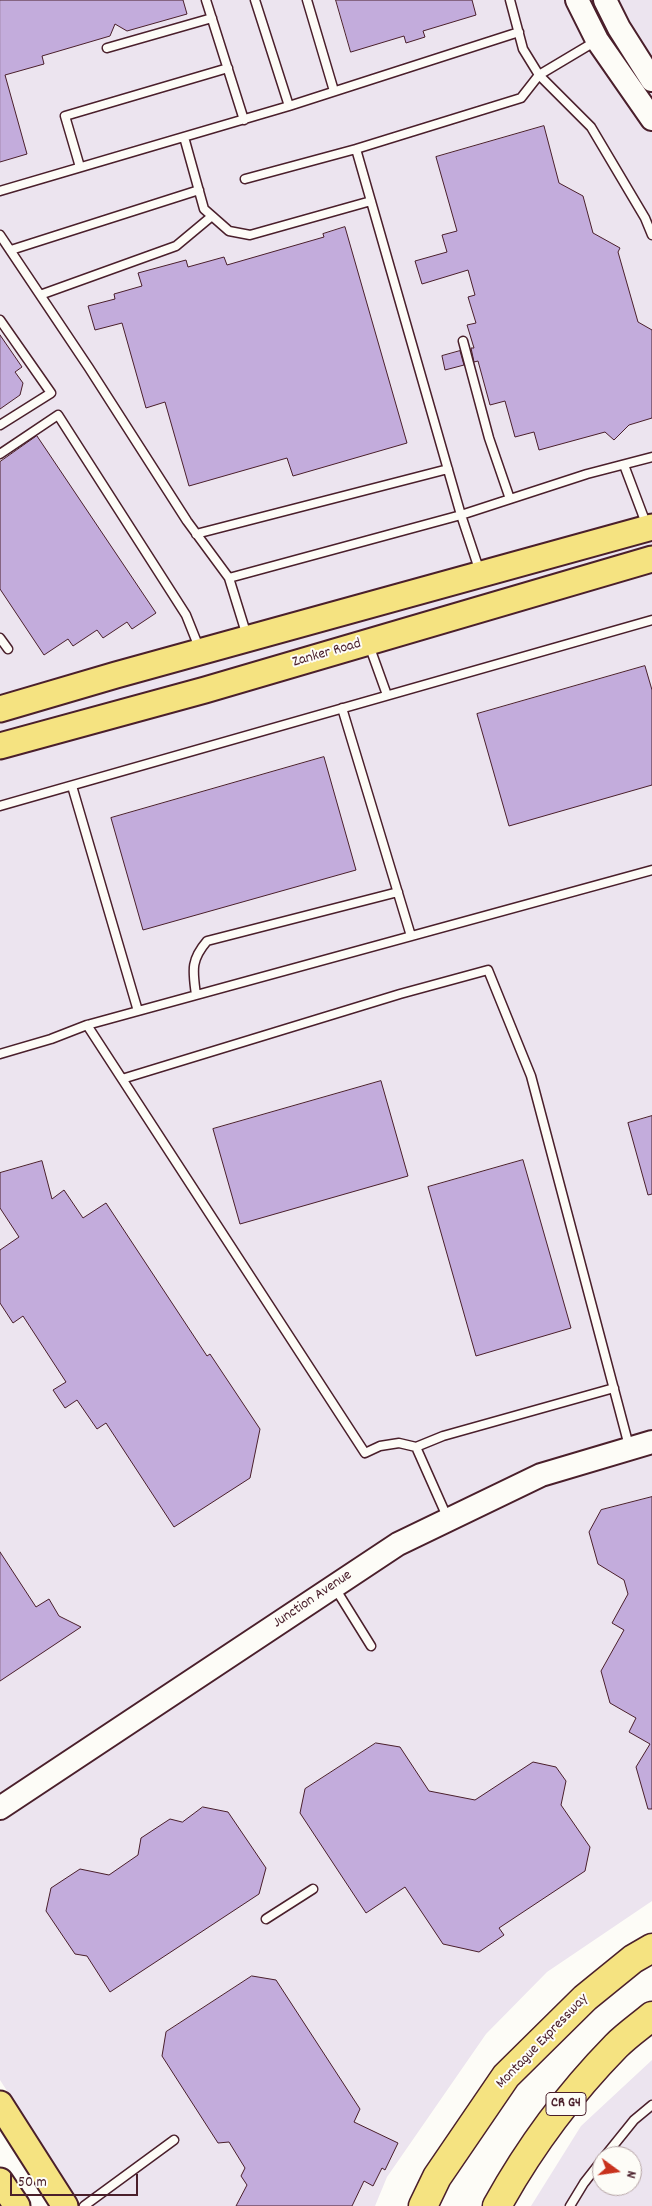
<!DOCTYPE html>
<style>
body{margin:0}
#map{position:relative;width:652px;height:2206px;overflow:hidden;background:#fdfcf7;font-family:Dekko,sans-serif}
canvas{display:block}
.north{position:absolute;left:592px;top:2146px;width:50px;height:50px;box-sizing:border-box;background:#fdfcf7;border:1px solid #b5a4a5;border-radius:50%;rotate:104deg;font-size:14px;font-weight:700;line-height:20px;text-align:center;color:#4a1f2b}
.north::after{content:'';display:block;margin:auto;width:18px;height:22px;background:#c8321e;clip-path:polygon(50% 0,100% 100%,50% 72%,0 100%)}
.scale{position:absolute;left:10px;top:2174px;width:128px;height:22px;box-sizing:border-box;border:2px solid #4a1f2b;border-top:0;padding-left:6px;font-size:15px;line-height:18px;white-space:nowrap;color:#4a1f2b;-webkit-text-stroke:4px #fdfcf7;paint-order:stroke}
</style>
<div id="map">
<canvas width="652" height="2206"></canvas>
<div class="north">N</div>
<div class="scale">50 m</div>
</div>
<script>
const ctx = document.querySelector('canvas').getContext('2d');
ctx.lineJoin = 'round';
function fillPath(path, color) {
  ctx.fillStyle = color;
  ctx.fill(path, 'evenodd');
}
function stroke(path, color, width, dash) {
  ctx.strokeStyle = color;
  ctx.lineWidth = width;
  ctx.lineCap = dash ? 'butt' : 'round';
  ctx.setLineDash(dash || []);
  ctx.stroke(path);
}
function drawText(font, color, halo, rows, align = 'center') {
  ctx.font = font + ' Dekko,sans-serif';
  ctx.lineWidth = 4;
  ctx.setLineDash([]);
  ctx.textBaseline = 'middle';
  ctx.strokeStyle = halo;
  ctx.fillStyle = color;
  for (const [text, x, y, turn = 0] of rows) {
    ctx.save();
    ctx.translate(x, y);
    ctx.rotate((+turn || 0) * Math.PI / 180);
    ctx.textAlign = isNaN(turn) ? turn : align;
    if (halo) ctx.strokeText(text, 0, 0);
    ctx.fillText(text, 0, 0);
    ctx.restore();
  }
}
const built = new Path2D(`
 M0,0H652V1901L547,1972L486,2034L387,2177L375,2206H86L74,2195L0,2080Z
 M652,2060V2206H531L581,2126ZM602,2156H632V2186H602Z`);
const building = new Path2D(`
 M0,0H183L187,14L127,31L115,24L110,36L42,56L44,64L5,75L27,154L0,162Z
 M336,0H472L476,15L423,31L425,37L406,43L404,36L351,52Z
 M544,126L559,183L583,196L593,233L620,248L618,252L638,322L652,330V418L629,425L614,440L605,432L539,450L534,432L515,437L505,401L490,405L478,361L474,362L471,348H474L467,325L476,323L468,297L475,295L468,270L422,284L415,261L447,252L442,235L457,231L436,157Z
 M345,227L407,443L293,476L287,458L189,486L165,402L146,408L122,323L95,330L88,306L115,299L114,294L142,286L138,273L186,260L188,267L224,257L227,265L324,237L323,234Z
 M0,335L22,367L15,372L23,383L20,395L0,409Z
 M460,351L464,365L445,370L442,356Z
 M37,436L156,613L132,629L127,622L103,638L97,630L73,646L68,639L44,655L0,589V462Z
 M645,666L652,690V785L509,826L477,714Z
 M324,757L356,870L143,930L111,818Z
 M381,1081L408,1176L240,1224L213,1129Z
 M652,1116V1194L648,1195L628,1123Z
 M523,1160L571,1328L476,1356L428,1187Z
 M42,1161L52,1199L64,1190L83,1218L106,1203L207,1356L210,1354L260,1429L250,1478L174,1527L106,1423L97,1429L77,1400L65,1408L53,1390L66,1382L23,1316L13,1323L0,1303V1250L19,1237L0,1208V1173Z
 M652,1497V1809H648L636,1767L650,1744L629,1732L636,1718L610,1703L601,1671L624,1630L612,1623L628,1594L624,1580L598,1564L589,1532L601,1510Z
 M0,1552L36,1607L49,1599L59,1616L81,1627L0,1681Z
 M376,1743L400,1747L429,1791L475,1800L533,1762L556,1767L566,1781L561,1805L590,1847L585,1871L499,1928L504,1935L479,1952L443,1944L405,1887L366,1913L300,1813L305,1789Z
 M203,1807L228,1812L266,1868L259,1894L110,1992L87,1956L75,1954L46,1911L51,1888L80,1869L109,1875L138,1855L141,1838L170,1819L182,1822Z
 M252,1976L276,1980L360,2109L354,2122L398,2143L385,2170L382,2168L373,2186L364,2181L352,2206H236L247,2185L241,2176L245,2168L229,2142L218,2143L162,2056L166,2032Z`);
const lane = new Path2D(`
 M206,0L244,120
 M255,0L289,106
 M307,0L334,91
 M510,0L523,49L539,75L591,127L645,218L652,235
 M107,48L212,18
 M184,137L204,209L229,231L250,235L371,201
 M80,167L65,116L228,68
 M245,179L356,149
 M0,191L289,106L519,32
 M0,235L89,368L187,521L229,578L247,636
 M11,250L199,190
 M40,295L176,246L212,216
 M0,320L51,393L0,425
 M463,341L489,438L510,499
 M0,454L58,415L186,615L200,650
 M624,465L647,526
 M196,534L448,469
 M480,572L461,515L356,149L521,98L539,75L596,41
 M229,578L461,515L587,474L652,457
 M0,638L8,649
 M369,645L387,695
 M342,708L411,936
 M72,786L138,1011
 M0,806L652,620
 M196,995C193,971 190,961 207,941L398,892
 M87,1025L365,1453L380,1446L399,1443L416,1447L443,1436L614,1388
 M0,1054L51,1039L87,1025L652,870
 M122,1079L400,994L488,970L531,1076L629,1446
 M416,1447L448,1519
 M335,1588L371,1646
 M266,1919L313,1889
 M605,2156L634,2120L652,2105
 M84,2206L174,2140
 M570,2206L584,2183L602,2160`);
const secondary = new Path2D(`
 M577,0L597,40L652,119
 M605,0L619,28L652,80
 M0,1808L398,1544L541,1475L652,1442`);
const primary = new Path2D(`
 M0,709L116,675L652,527
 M0,746L205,690L652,559
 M0,2104L65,2206
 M0,2181L17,2206`);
const highway = new Path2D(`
 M423,2206L437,2177L506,2076L585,1998L633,1959L652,1948
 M497,2206C529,2148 570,2093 616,2046C627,2035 640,2026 652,2016`);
const shields = [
 [566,2104,40]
];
const shieldNames = [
 ["CR G4",566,2104]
];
const streetNames = [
 ["Zanker Road",327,654,-16],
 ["Junction Avenue",313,1600,-34],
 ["Montague Expressway",543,2042,-46]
];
fillPath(built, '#ece4ef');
fillPath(building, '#c3acdc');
stroke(building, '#4a1f2b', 1);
stroke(lane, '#4a1f2b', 11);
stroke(secondary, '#4a1f2b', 26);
stroke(primary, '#4a1f2b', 29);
stroke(highway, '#4a1f2b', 31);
stroke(lane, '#fdfcf7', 8);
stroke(secondary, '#fdfcf7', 22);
stroke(primary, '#f5e381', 25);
stroke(highway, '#f5e381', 28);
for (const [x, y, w] of shields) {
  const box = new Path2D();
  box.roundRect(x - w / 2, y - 11.5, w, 23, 4);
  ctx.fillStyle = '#fdfcf7';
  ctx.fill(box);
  stroke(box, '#4a1f2b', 1);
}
drawText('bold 14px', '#4a1f2b', null, shieldNames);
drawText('15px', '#4a1f2b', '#fdfcf7', streetNames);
</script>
